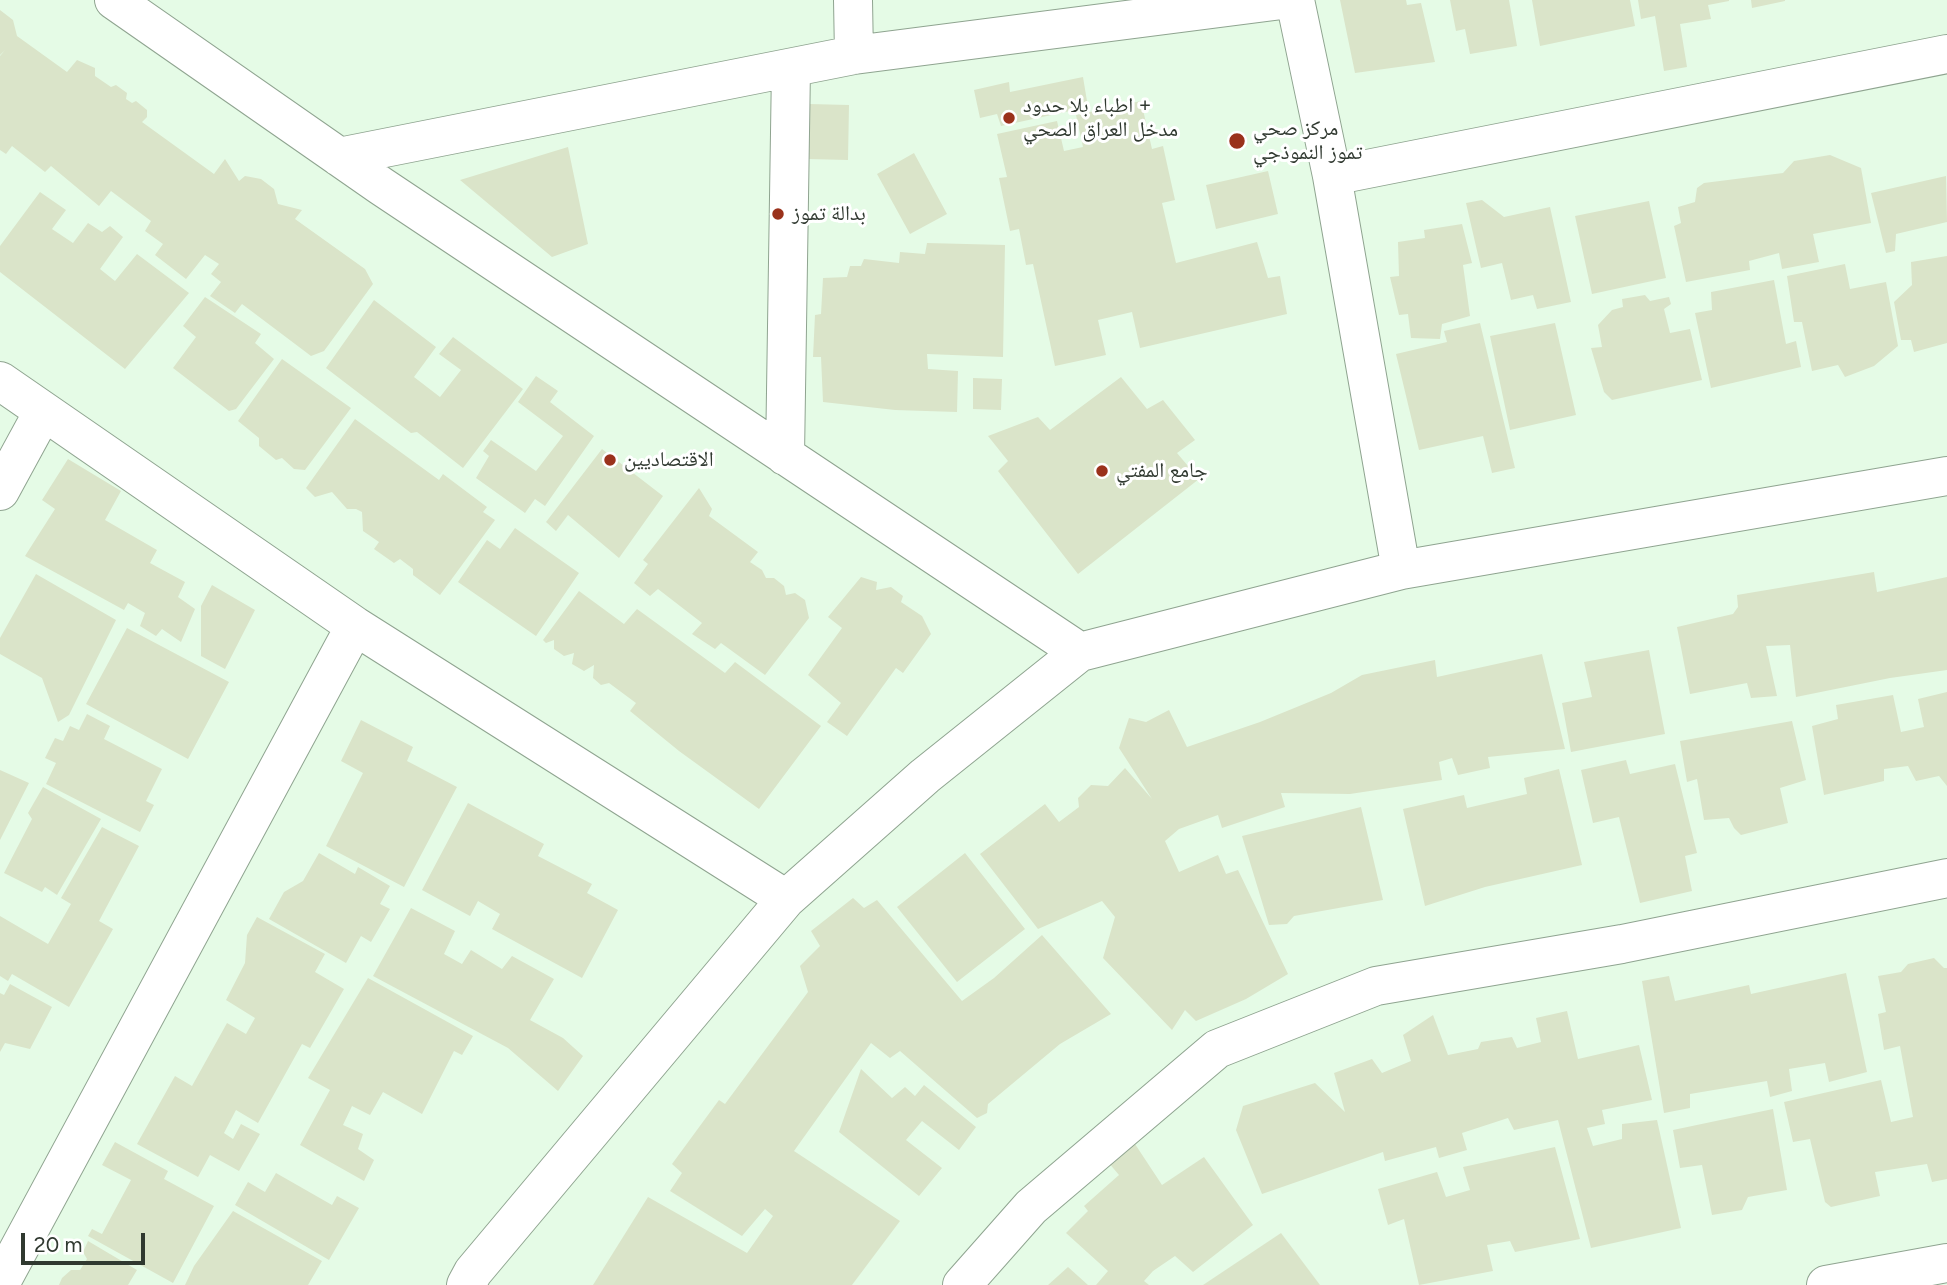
<!DOCTYPE html>
<meta charset="utf-8">
<style>
body{margin:0}
#map{position:relative;width:1947px;height:1285px;overflow:hidden;background:#e5fbe6;font-family:Figtree,sans-serif}
canvas{display:block}
.scale{position:absolute;left:21px;top:1233px;width:124px;height:32px;box-sizing:border-box;border:4px solid #303930;border-top:0;padding-left:9px;font-size:21px;line-height:24px;white-space:nowrap;color:#303930;-webkit-text-stroke:5px #fff;paint-order:stroke}
</style>
<div id="map">
<canvas width="1947" height="1285"></canvas>
<div class="scale">20 m</div>
</div>
<script>
const ctx = document.querySelector('canvas').getContext('2d');
ctx.lineJoin = 'round';
function fillPath(path, color) {
  ctx.fillStyle = color;
  ctx.fill(path, 'evenodd');
}
function stroke(path, color, width, dash) {
  ctx.strokeStyle = color;
  ctx.lineWidth = width;
  ctx.lineCap = dash ? 'butt' : 'round';
  ctx.setLineDash(dash || []);
  ctx.stroke(path);
}
function drawText(font, color, halo, rows, align = 'center') {
  ctx.font = font + ' Figtree,"Noto Naskh Arabic",sans-serif';
  ctx.lineWidth = 6;
  ctx.setLineDash([]);
  ctx.textBaseline = 'middle';
  ctx.strokeStyle = halo;
  ctx.fillStyle = color;
  for (const [text, x, y, turn = 0] of rows) {
    ctx.save();
    ctx.translate(x, y);
    ctx.rotate((+turn || 0) * Math.PI / 180);
    ctx.textAlign = isNaN(turn) ? turn : align;
    if (halo) ctx.strokeText(text, 0, 0);
    ctx.fillText(text, 0, 0);
    ctx.restore();
  }
}
const building = new Path2D(`
 M1340,0H1406L1407,5L1421,3L1435,62L1355,73Z
 M1450,0H1509L1517,46L1470,54L1465,29L1456,31Z
 M1532,0H1630L1635,26L1540,46Z
 M1638,0H1729V1L1708,5L1711,19L1680,24L1687,67L1664,71L1655,16L1641,19Z
 M1751,0H1785V1L1752,8Z
 M0,10L13,20L17,36L67,72L77,60L95,68V76L111,87L116,85L127,93L126,99L132,103L136,101L147,110V117L142,122L214,174L225,159L239,181L245,176L261,179L274,189L278,204L302,210L295,219L365,269L373,284L324,351L311,356L242,304L235,313L210,296L221,282L211,274L219,264L205,255L186,279L155,255L163,244L145,231L151,221L111,191L99,206L51,166L45,172L12,146L6,154L0,150V56L5,50L0,55Z
 M1083,77L1088,107L1001,126L997,114L980,118L974,90L1009,82L1010,92Z
 M1141,101L1152,149L1163,146L1175,200L1162,203L1176,263L1257,242L1268,278L1280,276L1287,314L1140,348L1132,312L1098,320L1106,355L1055,366L1033,264L1026,265L1019,229L1010,231L999,178L1007,177L997,134L1057,121L1064,151L1083,147L1076,115Z
 M809,104L849,105L848,160L808,159Z
 M568,147L588,244L552,257L460,180Z
 M914,153L947,214L910,234L877,174Z
 M1830,155L1861,168L1871,223L1813,234L1819,262L1782,269L1779,253L1749,261L1750,270L1686,282L1674,226L1681,223L1678,207L1695,202L1697,188L1704,183L1783,173L1794,161Z
 M1268,171L1278,214L1216,229L1206,185Z
 M1946,176L1947,222L1896,234L1895,251L1886,253L1871,193Z
 M40,192L66,210L52,229L73,243L88,223L102,232L110,226L123,237L100,269L115,281L137,254L189,293L125,369L0,272V246Z
 M1482,200L1504,217L1550,207L1571,302L1537,309L1533,295L1511,300L1502,263L1481,268L1466,203Z
 M1649,201L1666,278L1592,294L1575,216Z
 M1462,224L1472,263L1463,265L1470,316L1442,324L1440,339L1411,338L1408,314L1399,315L1390,277L1399,276L1398,242L1425,238L1424,230Z
 M927,243L1005,245L1003,357L927,354L928,369L958,371L957,412L895,410L823,402L821,357H813L815,315L821,314L823,278L847,277L850,266H861L864,259L899,263L900,252L925,254Z
 M1947,256V343L1914,352L1911,340H1901L1894,302L1912,285L1911,262Z
 M1845,264L1850,289L1886,282L1898,346L1874,366L1845,377L1838,365L1812,371L1802,322H1794L1787,276Z
 M1774,280L1786,344L1796,341L1801,367L1711,388L1695,313L1712,310L1711,292Z
 M1645,295L1650,301L1669,297L1671,304L1664,309L1670,333L1690,329L1702,380L1612,400L1604,392L1591,348L1602,347L1598,325L1612,310L1623,307L1622,299Z
 M205,297L261,334L255,343L274,359L236,409L229,411L173,368L196,337L183,326Z
 M374,300L436,347L414,377L440,397L461,370L439,354L453,337L523,389L463,468L417,432L411,433L326,368Z
 M1480,323L1515,468L1492,473L1483,436L1419,450L1396,354L1447,342L1444,331Z
 M1555,323L1576,415L1510,430L1490,336Z
 M282,359L351,408L305,470L294,469L282,458L276,460L259,446V438L238,421Z
 M536,376L558,391L550,402L594,436L545,506L535,499L525,513L476,478L489,456L483,451L491,440L536,471L563,436L518,402Z
 M1121,377L1147,409L1163,400L1195,440L1177,453L1199,479L1078,574L998,471L1008,461L988,436L1038,417L1050,430Z
 M973,378L1002,379L1001,410L973,409Z
 M355,419L439,480L443,474L487,507L483,512L495,520L440,595L413,575V569L400,559L394,563L374,549L379,542L363,531L362,512L356,509H347L332,492L315,497L306,488Z
 M602,449L663,496L619,558L568,515L556,531L546,522Z
 M68,459L121,491L105,520L157,550L150,563L185,582L178,597L195,609L181,642L162,629L156,636L140,626L145,613L128,603L124,610L25,556L55,509L42,500Z
 M699,488L712,509L709,516L758,552L750,562L762,570L766,578H774L784,586L786,595L795,593L805,600L809,618L765,675L721,643L715,649L692,634L702,623L658,589L650,596L634,583L648,564L643,560Z
 M515,528L579,573L536,636L458,582L487,540L500,549Z
 M1874,572L1877,592L1947,577V670L1890,678L1796,697L1790,645L1766,646L1777,696L1751,698L1747,683L1690,694L1677,627L1733,614L1738,607L1737,595Z
 M36,574L116,620L69,715L58,722L42,678L0,654V638Z
 M861,577L877,582L876,590L891,587L903,596L901,602L922,616L931,634L903,673L896,668L847,736L827,722L841,703L808,675L842,628L828,617Z
 M212,585L255,610L225,669L201,656V606Z
 M579,591L624,624L637,609L725,673L735,662L821,726L759,809L679,751L630,711L636,703L609,683L601,685L593,678L594,665L584,671L572,664L574,653L564,656L554,649V640L546,643L543,640Z
 M127,628L229,682L188,759L86,704Z
 M1649,650L1665,734L1571,752L1562,703L1592,697L1584,662Z
 M1542,654L1565,749L1488,757L1490,768L1458,775L1452,758L1439,762L1442,780L1350,794L1281,793L1285,807L1222,828L1218,815L1179,829L1165,841L1179,872L1218,855L1226,874L1238,870L1288,974L1246,999L1196,1021L1185,1010L1172,1030L1103,958L1115,917L1102,901L1038,929L980,854L1045,804L1059,822L1079,807L1078,798L1091,785L1108,786L1125,768L1152,799L1119,748L1129,718L1146,722L1169,710L1187,747L1260,722L1331,693L1362,675L1435,660L1437,677Z
 M1947,692V786L1939,776L1916,781L1908,766L1884,769V781L1824,795L1812,726L1838,719L1836,705L1893,695L1901,732L1924,727L1918,699Z
 M87,714L110,726L104,739L162,769L146,801L154,805L140,832L46,784L56,763L45,758L55,738L63,741L70,726L79,730Z
 M361,720L413,747L407,761L457,787L404,887L326,846L363,773L341,761Z
 M1792,721L1806,780L1780,788L1788,823L1741,835L1734,828L1729,818L1704,820L1697,779L1687,782L1680,741Z
 M1626,760L1630,774L1675,764L1697,853L1685,856L1692,891L1640,903L1619,817L1593,823L1581,770Z
 M1559,769L1582,865L1485,887L1425,906L1403,809L1464,795L1467,808L1527,794L1524,778Z
 M0,770L29,783L0,840Z
 M43,787L101,819L57,895L45,887L42,892L4,873L32,819L28,813Z
 M468,803L544,844L538,856L592,884L587,893L618,910L582,978L492,929L500,914L478,901L470,916L422,890Z
 M1361,807L1383,900L1294,916L1287,924L1269,925L1242,836Z
 M102,827L139,846L99,921L113,929L69,1007L12,974L8,981L0,976V916L48,944L71,904L61,898Z
 M319,853L355,874L358,867L390,886L380,904L390,909L371,942L361,936L346,963L269,919L284,892L303,881Z
 M965,853L1025,929L957,982L897,907Z
 M853,898L864,908L877,900L962,1001L994,978L1042,935L1111,1014L1060,1044L988,1104L987,1113L977,1118L900,1051L890,1058L871,1043L794,1151L900,1221L852,1285H593L648,1197L747,1253L773,1216L765,1209L742,1236L670,1191L682,1173L672,1164L719,1100L725,1104L808,992L800,966L820,946L811,931Z
 M411,908L455,931L444,954L462,964L471,950L502,969L512,956L554,979L530,1020L563,1038L583,1056L558,1091L508,1048L373,976Z
 M257,917L325,954L315,972L344,989L310,1048L302,1044L258,1123L236,1110L224,1133L233,1139L241,1124L260,1134L239,1171L210,1155L198,1177L137,1144L175,1076L192,1086L227,1023L246,1034L255,1018L226,1000L245,963L247,935Z
 M1934,958L1944,968H1947V1179L1932,1182L1927,1164L1875,1172L1880,1196L1831,1207L1825,1202L1810,1139L1793,1142L1784,1102L1881,1080L1891,1122L1913,1117L1900,1046L1884,1050L1878,1014L1886,1012L1878,976L1901,972L1908,964Z
 M1846,973L1867,1072L1829,1082L1825,1063L1789,1069L1792,1091L1770,1097L1767,1081L1690,1094V1108L1664,1113L1642,981L1669,976L1675,1001L1749,985L1751,994Z
 M368,978L473,1036L462,1055L454,1051L422,1114L383,1092L370,1115L352,1106L343,1125L363,1134L358,1149L374,1160L364,1181L300,1145L330,1090L308,1078Z
 M10,984L52,1007L30,1049L5,1043L0,1052V993L4,995Z
 M1567,1011L1578,1059L1639,1045L1652,1100L1602,1110L1605,1124L1587,1128L1593,1146L1622,1139V1124L1657,1120L1681,1228L1591,1248L1558,1120L1514,1130L1508,1118L1462,1133L1467,1150L1439,1158L1436,1147L1385,1161L1383,1152L1262,1194L1236,1130L1243,1106L1315,1083L1345,1112L1334,1073L1372,1059L1382,1073L1411,1061L1403,1035L1433,1015L1448,1055L1478,1049L1481,1042L1512,1037L1517,1048L1541,1042L1536,1018Z
 M861,1069L892,1098L905,1087L915,1096L924,1085L976,1127L959,1150L922,1121L906,1140L942,1168L919,1196L839,1132Z
 M1773,1109L1787,1190L1748,1197L1742,1210L1712,1215L1702,1165L1680,1168L1673,1130Z
 M115,1142L168,1171L164,1179L214,1206L173,1283L88,1236L92,1229L102,1234L131,1180L102,1165Z
 M1135,1144L1162,1185L1204,1157L1253,1225L1193,1272L1175,1256L1153,1271L1144,1281L1149,1285H1096L1108,1271L1066,1233L1088,1211L1084,1206L1119,1175L1108,1162Z
 M1555,1147L1580,1239L1515,1252L1510,1241L1487,1245L1493,1271L1419,1285L1404,1219L1388,1225L1378,1189L1437,1172L1446,1197L1470,1190L1463,1167Z
 M276,1173L332,1205L337,1196L359,1208L329,1260L235,1205L248,1182L265,1192Z
 M233,1211L322,1261L308,1285H185L194,1266Z
 M1281,1233L1320,1285H1203Z
 M88,1241L137,1270L128,1285H59L62,1278L71,1270H80L87,1259L83,1252Z
 M1068,1267L1088,1285H1048Z`);
const minor = new Path2D(`
 M114,0L381,186L1080,652
 M853,0L854,55
 M1295,0L1332,176L1401,570
 M339,157L854,55L1282,0
 M1332,176L1947,54
 M0,381L355,626L786,899
 M785,456L791,68
 M0,491L43,412
 M0,1284L355,626
 M466,1285L473,1272L786,899L925,776L1080,652L1401,570L1947,476
 M962,1285L1031,1207L1217,1049L1376,986L1622,944L1947,878
 M1826,1285L1947,1263`);
const markers = [
 [1009,118,7,"#9a311b"],
 [1237,141,9,"#9a311b"],
 [778,214,7,"#9a311b"],
 [610,460,7,"#9a311b"],
 [1102,471,7,"#9a311b"]
];
const poiNames = [
 ["اطباء بلا حدود +",1023,106],
 ["مدخل العراق الصحي",1023,130],
 ["مركز صحي",1253,129],
 ["تموز النموذجي",1253,153],
 ["بدالة تموز",792,214],
 ["الاقتصاديين",624,460],
 ["جامع المفتي",1116,471]
];
fillPath(building, '#dae4c9');
stroke(minor, '#8fa490', 40);
stroke(minor, '#fff', 38);
for (const [x, y, r, color] of markers) {
  const dot = new Path2D();
  dot.arc(x, y, r, 0, 2 * Math.PI);
  ctx.fillStyle = color;
  ctx.fill(dot);
  stroke(dot, '#fff', 2.5);
}
drawText('21px', '#303930', '#fff', poiNames, 'left');
</script>
